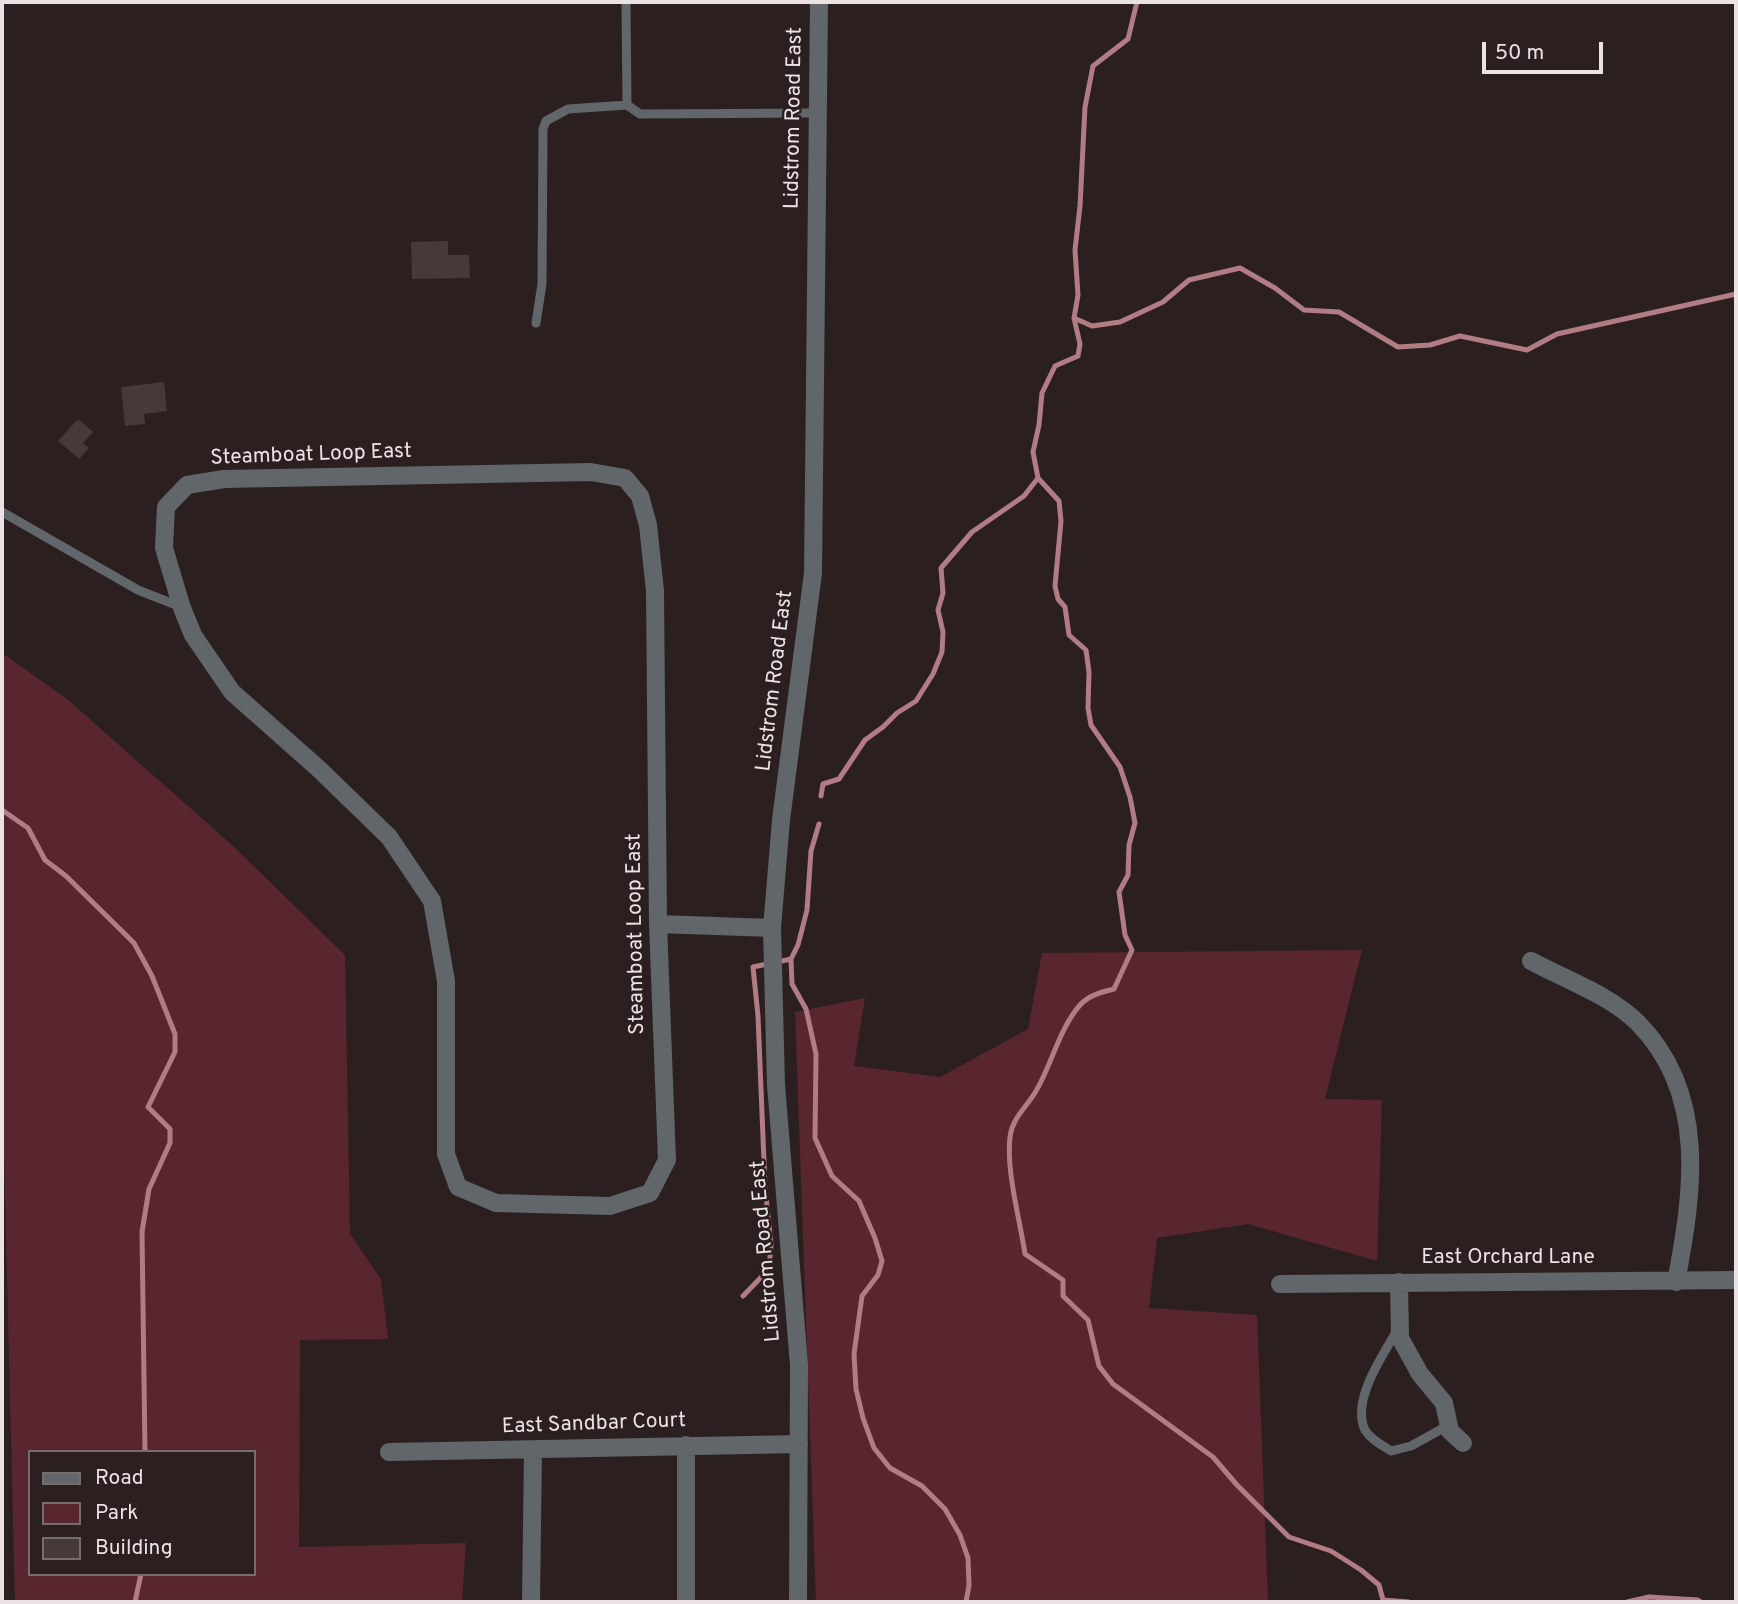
<!DOCTYPE html>
<style>
body{margin:0}
#map{position:relative;width:1738px;height:1604px;overflow:hidden;background:#2c1f20;font-family:Overpass,sans-serif}
canvas{display:block}
.frame{position:absolute;inset:0;border:4px solid #ebe2e3;pointer-events:none}
.legend{position:absolute;left:28px;top:1450px;width:228px;height:126px;box-sizing:border-box;background:#2c1f20;border:2px solid #786d6e;margin:0;padding:9px 12px;list-style:none;font-size:21px;color:#ebe2e3}
.legend li{display:flex;align-items:center;gap:14px;height:35px}
.legend b{width:35px;border:2px solid #786d6e}
.scale{position:absolute;left:1482px;top:42px;width:121px;height:32px;box-sizing:border-box;border:4px solid #ebe2e3;border-top:0;padding-left:9px;font-size:21px;line-height:24px;white-space:nowrap;color:#ebe2e3;-webkit-text-stroke:5px #2c1f20;paint-order:stroke}
</style>
<div id="map">
<canvas width="1738" height="1604"></canvas>
<div class="frame"></div>
<ul class="legend">
<li><b style="height:9px;background:#606669"></b>Road</li>
<li><b style="height:19px;background:#59252e"></b>Park</li>
<li><b style="height:19px;background:#47393a"></b>Building</li>
</ul>
<div class="scale">50 m</div>
</div>
<script>
const ctx = document.querySelector('canvas').getContext('2d');
ctx.lineJoin = 'round';
function fillPath(path, color) {
  ctx.fillStyle = color;
  ctx.fill(path, 'evenodd');
}
function stroke(path, color, width, dash) {
  ctx.strokeStyle = color;
  ctx.lineWidth = width;
  ctx.lineCap = dash ? 'butt' : 'round';
  ctx.setLineDash(dash || []);
  ctx.stroke(path);
}
function drawText(font, color, halo, rows, align = 'center') {
  ctx.font = font + ' Overpass,sans-serif';
  ctx.lineWidth = 5;
  ctx.setLineDash([]);
  ctx.textBaseline = 'middle';
  ctx.strokeStyle = halo;
  ctx.fillStyle = color;
  for (const [text, x, y, turn = 0] of rows) {
    ctx.save();
    ctx.translate(x, y);
    ctx.rotate((+turn || 0) * Math.PI / 180);
    ctx.textAlign = isNaN(turn) ? turn : align;
    if (halo) ctx.strokeText(text, 0, 0);
    ctx.fillText(text, 0, 0);
    ctx.restore();
  }
}
const green = new Path2D(`
 M2,653L67,699L232,845L345,955L350,1234L381,1279L388,1339L300,1340L299,1547L466,1543L462,1602H15L2,1075ZM30,1452H254V1574H30Z
 M1362,950L1325,1099L1382,1100L1377,1261L1248,1224L1157,1238L1149,1308L1257,1315L1268,1602H816L795,1012L865,998L854,1066L940,1077L1028,1029L1042,953Z`);
const stream = new Path2D(`
 M1137,2L1128,39L1093,66L1085,107L1080,206L1075,250L1078,295L1074,318L1080,344L1078,356L1055,366L1042,393L1039,425L1033,452L1038,478L1059,501L1061,521L1055,586L1058,599L1065,607L1069,635L1086,650L1089,672L1088,708L1091,725L1120,767L1130,797L1135,823L1129,845L1128,875L1119,892L1125,935L1132,950L1114,989C1102,992 1089,995 1080,1005C1059,1029 1052,1064 1036,1091C1027,1107 1012,1118 1010,1137C1006,1171 1020,1220 1025,1254L1063,1280V1296L1088,1320L1099,1366L1113,1384L1213,1457L1237,1485L1289,1537L1331,1551L1361,1570L1379,1585L1383,1600L1409,1602
 M1074,318L1092,326L1120,322L1163,302L1189,280L1240,268L1275,288L1304,310L1339,312L1398,347L1430,345L1460,336L1527,350L1557,334L1736,294
 M821,796L823,784L839,779L865,740L883,727L897,713L916,701L933,674L942,652L943,632L938,610L943,593L941,568L972,532L1024,496L1038,478
 M2,810L28,828L45,860L66,876L134,943L152,976L175,1034V1052L148,1107L170,1129V1143L149,1189L142,1232L145,1452
 M819,824L811,851L807,910L798,945L791,959L792,984L806,1009L816,1054L815,1138L832,1176L859,1201L875,1238L882,1261L878,1275L862,1296L854,1354L856,1389L863,1418L874,1448L890,1468L922,1486L945,1509L960,1535L968,1558L969,1585L966,1602
 M743,1296L769,1269L771,1245L765,1186L758,1016L753,967L791,959
 M135,1602L141,1574
 M1627,1602L1649,1597L1698,1600L1701,1602`);
const building = new Path2D(`
 M448,241V255H469L470,278L412,279L411,242Z
 M164,382L167,411L144,414L145,424L125,426L121,387Z
 M78,419L93,432L83,443L89,448L79,459L58,441Z`);
const service = new Path2D(`
 M626,2L627,105L640,114L818,113
 M536,323L542,284L543,129L546,121L568,109L627,105
 M2,512L138,590L181,607
 M1396,1332C1382,1357 1351,1401 1365,1430C1371,1440 1382,1445 1391,1451L1411,1446L1449,1425`);
const minor = new Path2D(`
 M591,472L625,478L640,496L648,525L655,591L658,924L667,1160L650,1193L610,1206L496,1203L458,1187L446,1154V981L432,901L389,837L320,770L232,692L193,635L182,608L164,548L166,507L187,485L224,479Z
 M658,924L772,928
 M1531,961C1566,980 1610,995 1638,1023C1708,1094 1693,1193 1676,1282
 M1399,1282L1400,1338L1420,1374L1444,1403L1450,1431L1463,1443
 M1280,1284L1736,1280
 M686,1445V1602
 M389,1452L799,1444
 M531,1602L533,1450
 M798,1602L799,1365L776,1085L772,928L781,820L813,573L819,2`);
const streetNames = [
 ["Lidstrom Road East",795,118,-89],
 ["Steamboat Loop East",311,456,-2],
 ["Lidstrom Road East",776,681,-83],
 ["Steamboat Loop East",637,934,-91],
 ["Lidstrom Road East",767,1251,-95],
 ["East Orchard Lane",1508,1259],
 ["East Sandbar Court",594,1425,-2]
];
fillPath(green, '#59252e');
stroke(stream, '#b17c83', 5);
fillPath(building, '#47393a');
stroke(service, '#606669', 9);
stroke(minor, '#606669', 18);
drawText('21px', '#ebe2e3', '#2c1f20', streetNames);
</script>
